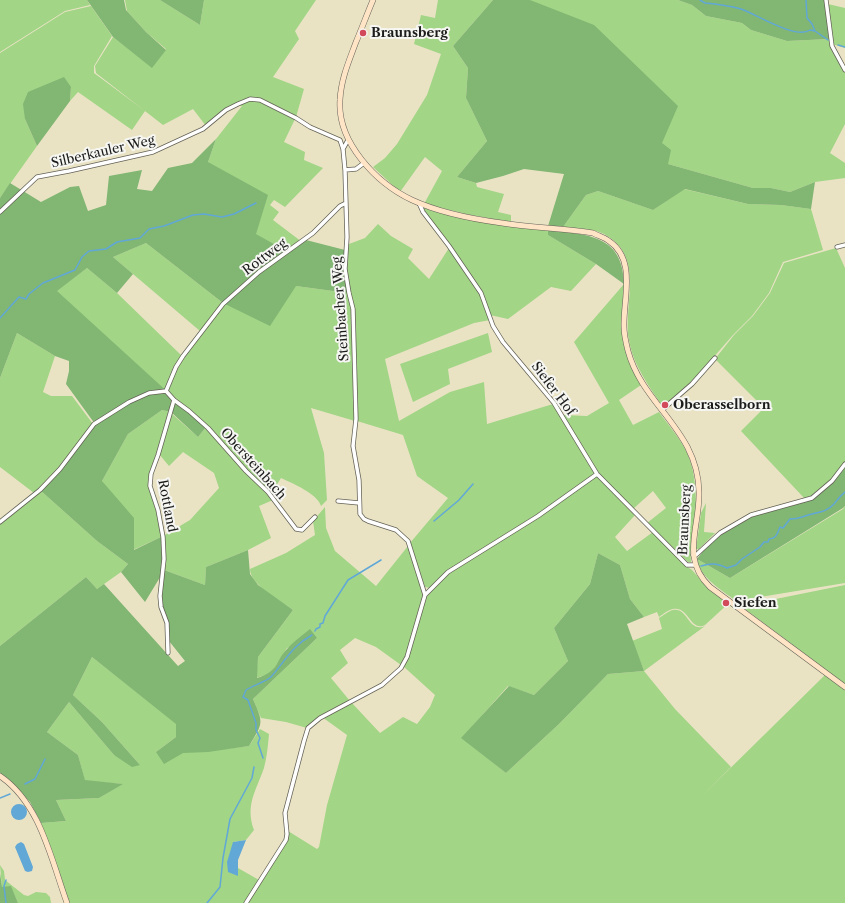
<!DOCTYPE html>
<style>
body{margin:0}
canvas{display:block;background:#e9e3c4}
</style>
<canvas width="845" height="903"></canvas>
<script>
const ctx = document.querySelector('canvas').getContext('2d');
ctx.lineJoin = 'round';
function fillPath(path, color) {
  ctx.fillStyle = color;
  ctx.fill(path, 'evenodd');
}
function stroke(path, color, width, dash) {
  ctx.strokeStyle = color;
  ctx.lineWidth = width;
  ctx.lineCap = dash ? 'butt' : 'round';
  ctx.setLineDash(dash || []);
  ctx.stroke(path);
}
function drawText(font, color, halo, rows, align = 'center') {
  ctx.font = font + ' "Libre Caslon Text",serif';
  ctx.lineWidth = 4;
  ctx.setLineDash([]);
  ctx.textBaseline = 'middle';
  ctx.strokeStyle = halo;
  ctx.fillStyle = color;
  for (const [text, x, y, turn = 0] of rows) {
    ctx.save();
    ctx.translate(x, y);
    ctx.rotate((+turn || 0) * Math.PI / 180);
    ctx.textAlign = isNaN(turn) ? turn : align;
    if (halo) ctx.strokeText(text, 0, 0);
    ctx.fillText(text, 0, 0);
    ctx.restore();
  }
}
const green = new Path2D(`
 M0,0H87L90,5L65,11L0,52Z
 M125,0H160L200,25L204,0H316L295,31L299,39L273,77L304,89L296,117C285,112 260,98 249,99C233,102 219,117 206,126L193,109L163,125L96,73L95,66L113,37L152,67L166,49L146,32L127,11Z
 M438,0H493L453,46L468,68L466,98L487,141L457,177L476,183L477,187L504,194L498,212L511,215V222L471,215L424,204L442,171L425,157L400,192L373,167L385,158L397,144L427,95L441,54L414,44L421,15L435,18Z
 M530,0H678L692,5L706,16L742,23L751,30L787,41L829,39L830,46L845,73V124L830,153L845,163V178L815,182L790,192L771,188H753L668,164L662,143Z
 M828,4L845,8V48L832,44Z
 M91,6L112,36L94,66V73L145,111L132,130L78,92L70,101L71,87L25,119L37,146L0,198V53L65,12Z
 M250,100L260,101L295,119L284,142L305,152L304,160L323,168L285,207L274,200L270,205L279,212L273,220L302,242L287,252L255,234L208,162L216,139L242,106H235Z
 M684,189L748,204L781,205L811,209L823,250L783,262L769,293L752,316L733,335L691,383L663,407C649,386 633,365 629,340C623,304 646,256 604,234C592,228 576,229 563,227L586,195L598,191L653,210Z
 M424,208L548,230V235L596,264L571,291L551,287L508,319L490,315L481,293L423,209Z
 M378,224L391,236L413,249L408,258L429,279L449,248L480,294L490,320L474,323L385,359L399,421L450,392L484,382L487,424L553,404L595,473L570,493L538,515L447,572L430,588L425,587L410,543L448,498L417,476L403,435L357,421L353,308L346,269L347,254L349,244L365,238Z
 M146,243L223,303L200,331L113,257Z
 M836,248L845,268V463C834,477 822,494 805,499L741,431L764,408L715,359L734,335L753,316L770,293L784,263Z
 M87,268L117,293L182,356L165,391L56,291Z
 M624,284L622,327L641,385L619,400L633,425L659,412C667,423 677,435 684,447C695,466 696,489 696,510C695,527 689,544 691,562H688L647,523L666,508L653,491L633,509L597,473L563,415L587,416L609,403L574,342Z
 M296,286L348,293L352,309L355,421L311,408L324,453L327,500L321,506C318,494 292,483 281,478L273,491L270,492L261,485L208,427L174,400L167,391L183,357L224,304Z
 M17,333L55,356L43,392L51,396H72L93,424L59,468L34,493L0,467V378Z
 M488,333L492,352L448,369L450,384L413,402L400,364Z
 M162,410L171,412L158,454L150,486L158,511L161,537L133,550L102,481L128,434Z
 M171,413L198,437L206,427L273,500L259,506L271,538L248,550L206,567L205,585L164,570L163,536L190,520L219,488L214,473L183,452L169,466L159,454Z
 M597,475L636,514L615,537L627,551L653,532L686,566L692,570L709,589L729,603L705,625C690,632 689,606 673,609C668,610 663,614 659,617L657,612L644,617L630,599L620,565L598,553L590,584L554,628L568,661L534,695L508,686L462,738L506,773L559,724L608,674L644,671L632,641L662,629L659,618C663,616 668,611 673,610C688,607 688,633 705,626L644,671L675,709L731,767L702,796L825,675L845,690V903H247L287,840L288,831L317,849L319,847L327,805L347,735L322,717L351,702L380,733L403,717L417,724L430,707L435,695L403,666L426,595L448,572L540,517Z
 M40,490L97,541L128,564L121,572L97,589L86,577L0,646V523Z
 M706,503L704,532L715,533L699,549H696L701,513Z
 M845,506V583L736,601C722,590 700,578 697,559L730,578L843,509Z
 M325,507L326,528L335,551L376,586L408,546L424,595L406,657L401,665L376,647L355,638L340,650L348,663L331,678L350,701L307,728L286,722L261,718L253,699L317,638L287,648L274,669L269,674L256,678L258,657L293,610C281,601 250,585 250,569L286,553L315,535L313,521Z
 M845,585V684L741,606L746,605Z
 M92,657L177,724L176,737L156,752C188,753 218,750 249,746L260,729L269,734C268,745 267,757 264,768C256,791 245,805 254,830L246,840L233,842L237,876L238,868L259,880L245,903H68L41,823L66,821L56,800L99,798L122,784L85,781L78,755L47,732L69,702L114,755L140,765L102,722L73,695Z
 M0,865L4,871L5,880L24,895L28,896L36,892L46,893L50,897L51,903H18L11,887L2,888Z`);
const forest = new Path2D(`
 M87,0H124L126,10L146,32L166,50L152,68L113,37Z
 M160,0H204L200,25Z
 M493,0H530L594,25L678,106L662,143L671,150L668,164L753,188H771L790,192L815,182L811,209L781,205L748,204L685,189L653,210L598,191L586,195L563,227L548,226L564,174L524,169L503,176L476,183L457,177L487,141L466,98L468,68L453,46Z
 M678,0H825L829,39L787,41L751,30L742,23L706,16L692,5Z
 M64,77L71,87L70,101L37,146L25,119L23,104L28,92Z
 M216,139L208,162L268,195L256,234L288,252L306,240L345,250L348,293L296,286L270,326L223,303L146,243L113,257L133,274L117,293L87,268L57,291L206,427L198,437L171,412L162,410L128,434L102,481L134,518V550L161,537L164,560L162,574L145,602L121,572L128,564L97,541L40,490L95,424L66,384L69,371V361L55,356L17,333L0,378V198L10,183L41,202L70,187L79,186L88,211L106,205L109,176L142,170L137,189L152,191L168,168L192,163Z
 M548,230C587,235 623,234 624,284L596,264L548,235Z
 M845,465V506L843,508L730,578L697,559L707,546L722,534L752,516L813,499Z
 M248,550L250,574L258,585L293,610L258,657L257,678C280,671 274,662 288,648C294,641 303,635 310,629L317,638L253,699C264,724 263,723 249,746L208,752L183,753L164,764L156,752L176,737V724L92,657L73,695L102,722L140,765L132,767L114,755L69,702L47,732L78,755L85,780L123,784L99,798L56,800L66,821L41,823L30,802L7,778L0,773V646L86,577L97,589L104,584L178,666L185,661L169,641L161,597L164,570L205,585L206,567Z
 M598,553L620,565L630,599L644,617L627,624L644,671L608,674L559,724L506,773L461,738L509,686L534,695L568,661L554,628L590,584Z
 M0,873L2,887L11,886L18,903H0Z`);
const water = new Path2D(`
 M11 812a8 8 0 1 1 16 0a8 8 0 1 1-16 0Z
 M246,840L238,860V876L228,872L227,862L233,842Z
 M21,842L24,844L33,867L32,871L28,872L25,871L15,847L17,844Z`);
const stream = new Path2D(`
 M700,0L705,3C716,4 730,6 741,9C756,14 796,40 810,30L815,31
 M806,0L807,18L812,24L815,31L828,40
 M838,45L845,47
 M0,318L19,297L26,299L29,294L43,283L75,270L82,257L89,251L106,249L117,242L140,238L149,229L164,226L193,215L204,214L222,217L234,214L256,203
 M434,521L459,500L473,484
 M701,566C711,563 717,563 727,568L736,565L742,559L760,547L764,542H768L769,539C777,538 777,534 780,527L783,528L790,519C798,519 799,518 805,516C816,512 826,513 834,504C838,499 840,496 845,492
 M315,631L316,629L320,627V624L323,623L325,616L348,580L381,560
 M263,758L258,743L260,738L256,730V723L248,700L243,697L246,690C252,686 267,681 271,677C286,660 292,646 312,635
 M25,784L35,779L45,759
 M0,798L10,794
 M6,903L4,886L6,880
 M207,903L220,887L223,858L230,819L252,778L254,767`);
const minor = new Path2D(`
 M826,0L832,46L845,70
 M343,149L348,140
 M345,170L356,169L364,163
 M419,203L423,212L449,246L481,293L493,326L503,342L554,403L597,474L687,565H695
 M0,212L37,177L69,171L153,152L203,129L226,110L238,104L250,99L260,100L296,118L310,127L340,140L343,149L345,170L347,237L345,269L349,293L353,309L356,419L353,446L359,480L360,514L364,519L368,521L396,530L408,541L425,595
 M837,247L845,245
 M166,391L176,367L183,356L223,304L259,272L313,233L340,206L346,203
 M166,391L174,400L189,411L208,428L246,471L268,492L296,529L302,530L315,517
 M662,410L692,384L715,358
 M338,501L359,503
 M0,522L40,490L60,469L94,424L129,402L149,393L166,391
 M693,555H696L720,533L751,515L812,498L832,481L845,464
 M168,653L167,623L161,607L160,596L164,559L163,537L158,510L150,486L151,474L158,455L174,400
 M246,903L286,840L287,834L285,813L304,741L308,728L320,718L382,685L401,668L407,657L425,595L448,572L538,516L597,474`);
const secondary = new Path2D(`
 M373,0C367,14 362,28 356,42C349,61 341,79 340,100C337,142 376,183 412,200C440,213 472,219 502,223C532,228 563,228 593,233C598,236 604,237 609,241C637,260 623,299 624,327C624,334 626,343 628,351C643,406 698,430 699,492C700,528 680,558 710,587L845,687
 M0,776C40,803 51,859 67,903`);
const markers = [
 [363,33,4,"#d1495b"],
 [665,405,4,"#d1495b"],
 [726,603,4,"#d1495b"]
];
const poiNames = [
 ["Braunsberg",371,33],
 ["Oberasselborn",673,405],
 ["Siefen",734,603]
];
const streetNames = [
 ["Silberkauler Weg",103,152,-13],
 ["Rottweg",265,257,-37],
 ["Steinbacher Weg",341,309,-94],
 ["Siefer Hof",553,389,53],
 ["Obersteinbach",253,464,48],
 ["Rottland",167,506,79],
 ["Braunsberg",685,520,-87]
];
fillPath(green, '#a2d586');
fillPath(forest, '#81b673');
fillPath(water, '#61a8d7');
stroke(stream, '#61a8d7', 1.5);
stroke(minor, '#646257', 5);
stroke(secondary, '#646257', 6);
stroke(minor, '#fff', 3.5);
stroke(secondary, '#ffe4c6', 5);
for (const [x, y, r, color] of markers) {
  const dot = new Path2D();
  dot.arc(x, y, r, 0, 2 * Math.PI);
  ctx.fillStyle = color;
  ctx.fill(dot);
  stroke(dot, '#f6f6f2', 1.5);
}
drawText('bold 13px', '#1c1c1c', '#f6f6f2', poiNames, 'left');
drawText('13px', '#1c1c1c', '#f6f6f2', streetNames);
</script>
